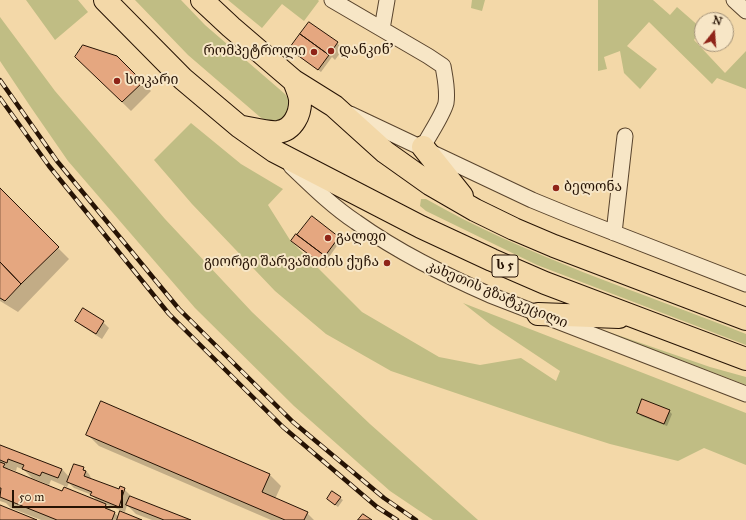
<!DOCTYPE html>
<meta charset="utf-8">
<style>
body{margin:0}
#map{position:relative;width:746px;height:520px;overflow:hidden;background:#f3d8a8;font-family:"IM FELL Great Primer",serif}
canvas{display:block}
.north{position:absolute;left:694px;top:12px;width:40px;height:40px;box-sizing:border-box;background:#f7e6c6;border:1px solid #a39278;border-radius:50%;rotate:17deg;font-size:11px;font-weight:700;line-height:16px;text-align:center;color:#261304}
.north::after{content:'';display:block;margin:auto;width:14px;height:18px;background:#8f2418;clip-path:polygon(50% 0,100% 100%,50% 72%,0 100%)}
.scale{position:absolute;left:12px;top:490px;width:111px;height:18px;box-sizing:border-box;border:2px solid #261304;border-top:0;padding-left:5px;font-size:12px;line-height:14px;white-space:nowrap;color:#261304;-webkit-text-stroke:3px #f7e6c6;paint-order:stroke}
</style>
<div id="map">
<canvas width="746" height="520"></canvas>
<div class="north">N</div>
<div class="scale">50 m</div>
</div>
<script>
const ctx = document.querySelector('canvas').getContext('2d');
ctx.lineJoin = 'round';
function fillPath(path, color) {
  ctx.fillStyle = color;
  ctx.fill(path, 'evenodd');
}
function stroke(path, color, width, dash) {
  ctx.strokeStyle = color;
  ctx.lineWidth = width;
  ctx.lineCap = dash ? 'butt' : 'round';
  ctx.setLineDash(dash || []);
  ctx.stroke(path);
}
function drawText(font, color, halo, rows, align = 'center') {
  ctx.font = font + ' "IM FELL Great Primer","Noto Serif Georgian",serif';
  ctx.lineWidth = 4;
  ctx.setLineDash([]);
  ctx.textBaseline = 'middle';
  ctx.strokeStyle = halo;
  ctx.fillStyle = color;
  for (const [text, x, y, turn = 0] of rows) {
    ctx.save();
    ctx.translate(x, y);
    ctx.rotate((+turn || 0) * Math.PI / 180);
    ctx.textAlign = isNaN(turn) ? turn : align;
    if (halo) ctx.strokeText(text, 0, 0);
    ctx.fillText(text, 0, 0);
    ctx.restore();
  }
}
const green = new Path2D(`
 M26,0H78L88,12L55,40Z
 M135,0H181L205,25L285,94C298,111 278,130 260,117L188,55Z
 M228,0H318L319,1L304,21L282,4L262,28Z
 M472,0H485L482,11L471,8Z
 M598,0H653L670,15L677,7L701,28L694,40L725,73L746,51V89L717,78L712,84L649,22L627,46L657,69L640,89L624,73L620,51L604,57L607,69L598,71Z
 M0,17L55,91L165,219L252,312L370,424L478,520H433L390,491L294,406L195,308L68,161L30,106L0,61Z
 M191,123L241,164L283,189L268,205L290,240L362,312L439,357L480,365L521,358L556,381L560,371L491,325L463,303L746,413V465L704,448L678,461L610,444L538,421L391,371L326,334L275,291L192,204L154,160Z
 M421,199H426C527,257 638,291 746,334V345L537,265L426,211L420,206Z
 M583,323L710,367L746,377V385Z`);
const shadow = new Path2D(`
 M337,43L343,49L335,60L332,57L321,72L293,52Z
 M76,57L126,66L151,91L131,111Z
 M0,190L69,259L18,312L0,301Z
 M312,217L341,240L327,260L330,263L326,268L292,241L297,237Z
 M83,309L103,322L109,328L102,339L82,326L76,320Z
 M669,411L672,414L667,426L641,416L638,413Z
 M88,435L269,474L281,486L275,499L307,513L314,520H271L99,446Z
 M0,446L62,469L70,478L83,468L89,474L91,478L90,480L119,491L124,489L130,495L129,497L189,520H152L136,514L127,505L125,512L105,504L119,517L140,520H41L11,508L6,503L0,501ZM17,467L24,470L32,478L49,485L51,480L67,487L69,483L74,488L92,495L98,502L63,492L11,472L7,468L16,471Z
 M340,498L343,500L338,507L331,502Z`);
const building = new Path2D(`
 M309,22L338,42L329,55L300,34Z
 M300,34L329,55L318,70L289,49Z
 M83,45L117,56L143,82L122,102L75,57Z
 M0,188L59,247L21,284L0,262Z
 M312,216L339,237L325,256L297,235Z
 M296,234L325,256L320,263L291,241Z
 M0,262L21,284L5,301L0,298Z
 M83,308L104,321L96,334L75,321Z
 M642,399L670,410L664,424L637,413Z
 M101,401L270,474L262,492L308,512L304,520H285L86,435Z
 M0,445L62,469L58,478L42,472L40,476L22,469L24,465L8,459L7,463L0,460Z
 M0,462L5,464L3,467L62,491L64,487L106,504L105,508L115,512L112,520H57L0,497L1,488H0Z
 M74,464L84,467L83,470L86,471L84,476L119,489L120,486L125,488L119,507L90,495L92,492L67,482Z
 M332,491L341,497L335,505L327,499Z
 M130,496L191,520H164L126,505Z
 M0,505L37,520H0Z
 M120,511L142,520H117Z
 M363,514L372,520H358Z`);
const minor = new Path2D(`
 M332,0L428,56L443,66C445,78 448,90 446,103C443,115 429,135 423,147
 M734,0L746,11
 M382,29L387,0
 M350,114L532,200L571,216L746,284
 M291,166C312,186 332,206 356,222C398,252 443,274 490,295L746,394
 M614,233L625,136`);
const highway = new Path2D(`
 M105,0L183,79L240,127L274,151L421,227L492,260L545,283L746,359
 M202,0L231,27L294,81L334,106L385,152L430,184L475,210L514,229L554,246L746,319
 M243,127C254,129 267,133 278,132C293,130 301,114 300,99C299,93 296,86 294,81
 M423,147L462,196
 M538,314L619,317`);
const rail = new Path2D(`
 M0,80L57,161L179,309L293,422L384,498L416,520
 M0,98L49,166L169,314L283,427L377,507L397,520`);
const markers = [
 [331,51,4,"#8f2418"],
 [314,52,4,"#8f2418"],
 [117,81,4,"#8f2418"],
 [556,188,4,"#8f2418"],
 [328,238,4,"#8f2418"],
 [387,263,4,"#8f2418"]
];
const shields = [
 [505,266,26]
];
const shieldNames = [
 ["ს 5",505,266]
];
const poiNames = [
 ["დანკინ'",339,51],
 ["რომპეტროლი",306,52,"right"],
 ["სოკარი",125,81],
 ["ბელონა",564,188],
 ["გალფი",336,238],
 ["გიორგი შარვაშიძის ქუჩა",379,263,"right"]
];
const streetNames = [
 ["კახეთის გზატკეცილი",497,295,23]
];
fillPath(green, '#c0bd84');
fillPath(shadow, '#0003');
fillPath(building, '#e5a780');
stroke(building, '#261304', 1);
stroke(minor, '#59442d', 17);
stroke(highway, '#261304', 24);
stroke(minor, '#f7e6c6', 15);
stroke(highway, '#f3d8a8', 22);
stroke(rail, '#261304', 4.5);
stroke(rail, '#f7e6c6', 3, [9]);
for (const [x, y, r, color] of markers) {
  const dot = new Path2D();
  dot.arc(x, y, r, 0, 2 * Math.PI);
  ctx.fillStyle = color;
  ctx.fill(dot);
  stroke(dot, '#f7e6c6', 1.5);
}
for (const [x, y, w] of shields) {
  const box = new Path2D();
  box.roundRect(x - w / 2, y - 11, w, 22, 3);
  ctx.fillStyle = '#f7e6c6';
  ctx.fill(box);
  stroke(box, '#261304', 1);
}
drawText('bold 13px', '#261304', null, shieldNames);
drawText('14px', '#261304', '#f7e6c6', poiNames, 'left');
drawText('14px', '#261304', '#f7e6c6', streetNames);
</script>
